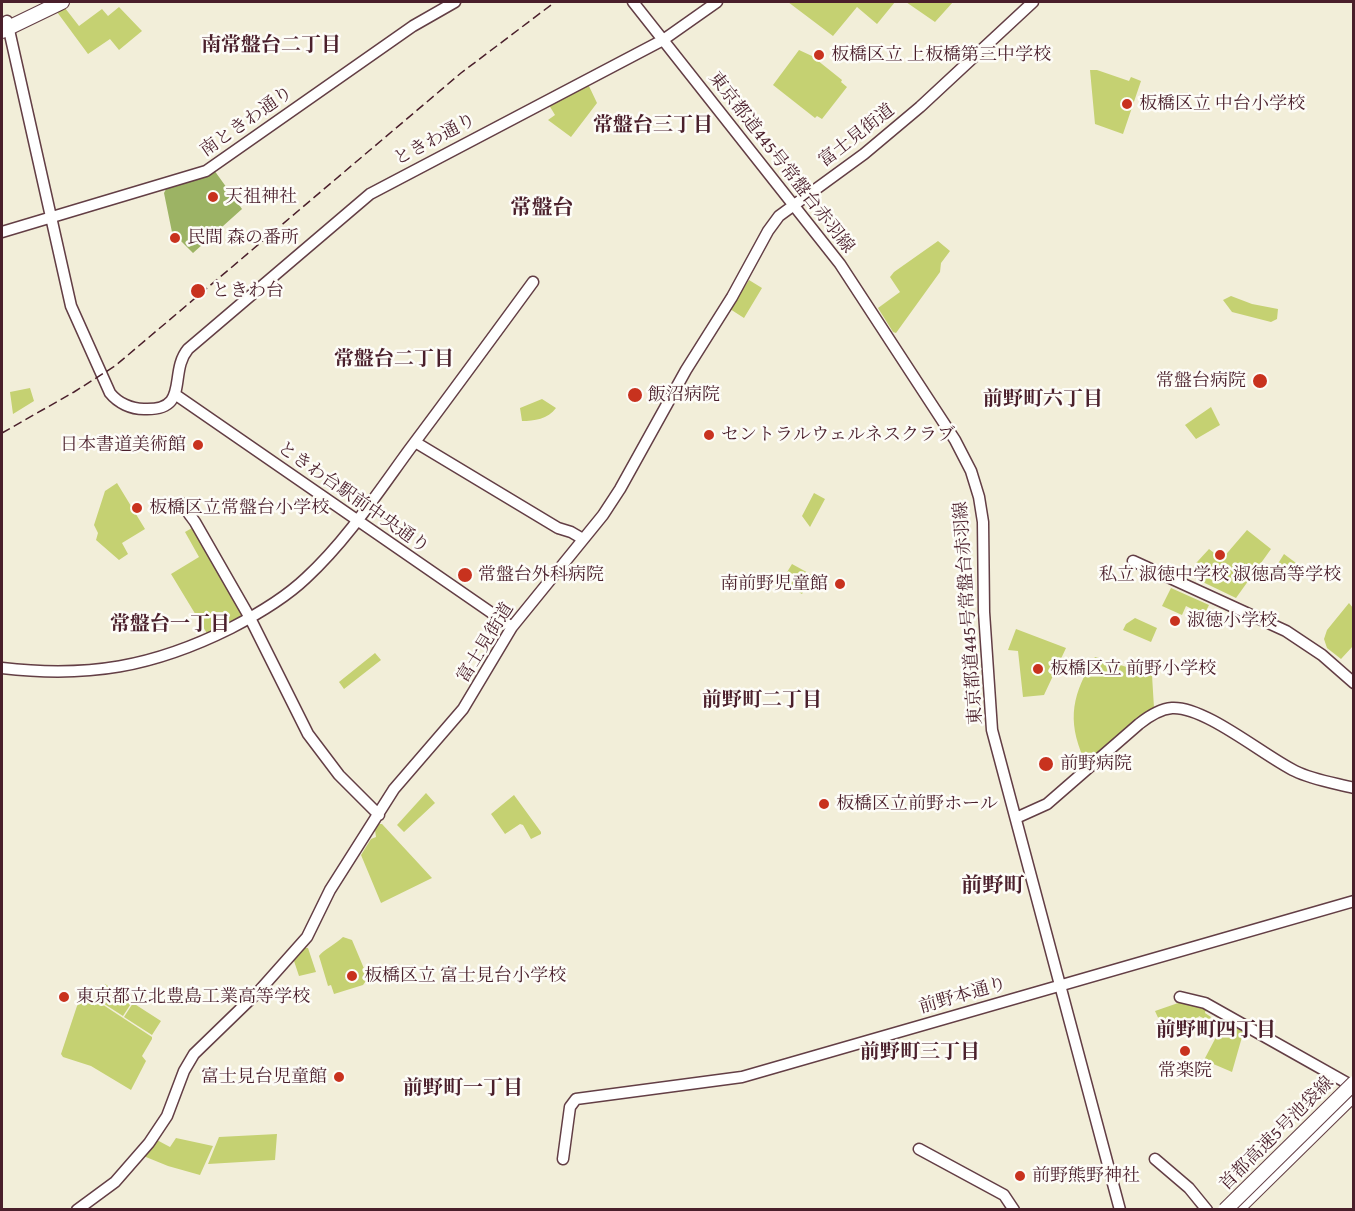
<!DOCTYPE html>
<meta charset="utf-8">
<style>
body{margin:0}
#map{position:relative;width:1355px;height:1211px;overflow:hidden;background:#f2eed9;font-family:"Gentium Book Plus",serif}
canvas{display:block}
.frame{position:absolute;inset:0;border:3px solid #4a1f2b;pointer-events:none}
</style>
<div id="map">
<canvas width="1355" height="1211"></canvas>
<div class="frame"></div>
</div>
<script>
const ctx = document.querySelector('canvas').getContext('2d');
ctx.lineJoin = 'round';
function fillPath(path, color) {
  ctx.fillStyle = color;
  ctx.fill(path, 'evenodd');
}
function stroke(path, color, width, dash) {
  ctx.strokeStyle = color;
  ctx.lineWidth = width;
  ctx.lineCap = dash ? 'butt' : 'round';
  ctx.setLineDash(dash || []);
  ctx.stroke(path);
}
function drawText(font, color, halo, rows, align = 'center') {
  ctx.font = font + ' "Gentium Book Plus","Noto Serif JP",serif';
  ctx.lineWidth = 5;
  ctx.setLineDash([]);
  ctx.textBaseline = 'middle';
  ctx.strokeStyle = halo;
  ctx.fillStyle = color;
  for (const [text, x, y, turn = 0] of rows) {
    ctx.save();
    ctx.translate(x, y);
    ctx.rotate((+turn || 0) * Math.PI / 180);
    ctx.textAlign = isNaN(turn) ? turn : align;
    if (halo) ctx.strokeText(text, 0, 0);
    ctx.fillText(text, 0, 0);
    ctx.restore();
  }
}
const green = new Path2D(`
 M788,2H895L877,24L857,7L833,36Z
 M906,2H953L935,22Z
 M119,7L142,31L119,50L110,39L88,54L57,12L65,8L79,26L102,9L108,16Z
 M799,50L812,56L842,80L841,82L847,87L822,119L817,116L815,118L773,85Z
 M1090,70H1097L1129,81L1131,77L1141,81L1123,134L1095,124Z
 M588,84L597,103L571,137L548,120L555,115L549,105Z
 M938,241L950,251L941,263L940,272L896,333L893,332L878,308L900,292L890,277L894,272Z
 M749,280L762,288L744,318L730,309Z
 M1231,296L1252,304L1278,309L1277,319L1271,322L1232,312L1223,300Z
 M30,388L34,401L13,414L10,392Z
 M542,399L556,408C548,419 534,421 522,421L520,408Z
 M1211,407L1220,425L1196,439L1185,425Z
 M117,483L145,529L122,543L128,554L119,560L96,540L98,533L94,525L105,491Z
 M814,493L825,499L810,527L802,516Z
 M192,528L243,614V617L208,635L171,574L199,557L185,532Z
 M1247,530L1271,549L1236,598L1186,574L1209,549L1222,559Z
 M1284,554L1300,566L1291,580L1274,570Z
 M792,564L812,575L802,594L781,582Z
 M1171,588L1209,605L1204,615L1186,606L1182,615L1162,606Z
 M1349,603L1353,608V646L1341,659L1327,648L1324,639L1327,630Z
 M1135,618L1157,628L1151,642L1123,630L1126,624Z
 M1016,629L1066,648L1044,695L1023,697L1018,651L1008,650Z
 M375,653L381,660L344,689L339,682Z
 M1095,657L1152,675L1154,708L1135,720L1089,761L1084,759C1066,719 1073,693 1095,657Z
 M426,793L435,803L404,832L397,825Z
 M514,795L541,832V834L531,839L523,825L520,824L505,834L491,814Z
 M379,824H382L432,878L381,903L361,855L371,839L376,837L375,830Z
 M343,937L352,940L368,978L363,985L334,994L331,985L328,986L319,956C323,950 336,944 343,937Z
 M305,948H308L316,972L299,976L294,961Z
 M105,984L132,1002L123,1016L95,998Z
 M82,991L152,1037V1039L142,1056L146,1061L131,1090L91,1066L63,1057L61,1054Z
 M1181,1002L1206,1008L1205,1013L1211,1017L1209,1021L1199,1016L1193,1028L1160,1022L1155,1011Z
 M133,1003L161,1021L152,1035L124,1017Z
 M1225,1020L1244,1030L1232,1072L1204,1060Z
 M277,1134L275,1160L208,1164L219,1137Z
 M176,1138L213,1146L200,1175L168,1166L141,1155L155,1139L170,1147Z`);
const forest = new Path2D(`
 M214,170L242,209L193,253L180,240L174,242L164,193L167,187Z`);
const secondary = new Path2D(`
 M633,2L840,264L955,440L971,471L979,497L983,522L984,612L992,730L1120,1210
 M7,21L71,306L110,393C118,403 131,409 144,409C191,411 168,373 188,349L370,194L663,40L717,2
 M2,232L206,171L413,26L455,2
 M176,395L512,627
 M415,442L558,528L571,532L583,539
 M181,503L195,522L250,618L308,734L339,775L379,815
 M1133,561L1286,631L1322,655L1354,683
 M2,668C88,678 153,667 231,628C258,614 284,599 306,578C346,541 377,494 409,450C451,394 492,338 533,282
 M1016,818L1047,804L1139,724C1149,716 1160,709 1172,708C1205,706 1264,756 1295,771C1313,780 1335,783 1354,788
 M1180,997L1205,1003L1354,1087
 M919,1149L1004,1195L1014,1210
 M563,1159L570,1107L576,1099L742,1077L1354,901
 M1155,1159L1189,1188L1207,1210
 M77,1210L115,1182L149,1143L167,1116L184,1071L194,1054L259,991L307,937L330,890L394,789L463,709L512,627L603,515L620,489L686,370L732,297L768,231L779,216L864,154L920,107L1033,2`);
const highway = new Path2D(`
 M2,31L62,2
 M1236,1210L1354,1094`);
const rail = new Path2D(`
 M2,433L74,392L115,366L461,73L555,2`);
const highwayBridge = new Path2D(`
 M1225,1210L1354,1083`);
const markers = [
 [819,55,6,"#c8321e"],
 [1127,104,6,"#c8321e"],
 [213,197,6,"#c8321e"],
 [175,238,6,"#c8321e"],
 [198,291,8,"#c8321e"],
 [1260,381,8,"#c8321e"],
 [635,395,8,"#c8321e"],
 [709,435,6,"#c8321e"],
 [198,445,6,"#c8321e"],
 [137,508,6,"#c8321e"],
 [1220,555,6,"#c8321e"],
 [465,575,8,"#c8321e"],
 [840,584,6,"#c8321e"],
 [1175,621,6,"#c8321e"],
 [1038,669,6,"#c8321e"],
 [1046,764,8,"#c8321e"],
 [824,804,6,"#c8321e"],
 [352,976,6,"#c8321e"],
 [64,997,6,"#c8321e"],
 [1185,1051,6,"#c8321e"],
 [339,1077,6,"#c8321e"],
 [1020,1176,6,"#c8321e"]
];
const poiNames = [
 ["板橋区立 上板橋第三中学校",831,55],
 ["板橋区立 中台小学校",1139,104],
 ["天祖神社",225,197],
 ["民間 森の番所",187,238],
 ["ときわ台",212,291],
 ["常盤台病院",1246,381,"right"],
 ["飯沼病院",648,395],
 ["セントラルウェルネスクラブ",721,435],
 ["日本書道美術館",186,445,"right"],
 ["板橋区立常盤台小学校",149,508],
 ["常盤台外科病院",478,575],
 ["私立 淑徳中学校 淑徳高等学校",1220,575,"center"],
 ["南前野児童館",828,584,"right"],
 ["淑徳小学校",1187,621],
 ["板橋区立 前野小学校",1050,669],
 ["前野病院",1060,764],
 ["板橋区立前野ホール",836,804],
 ["板橋区立 富士見台小学校",364,976],
 ["東京都立北豊島工業高等学校",76,997],
 ["常楽院",1185,1071,"center"],
 ["富士見台児童館",327,1077,"right"],
 ["前野熊野神社",1032,1176]
];
const streetNames = [
 ["南ときわ通り",247,122,-35],
 ["富士見街道",857,136,-38],
 ["ときわ通り",435,140,-28],
 ["東京都道445号常盤台赤羽線",781,163,52],
 ["ときわ台駅前中央通り",353,498,35],
 ["東京都道445号常盤台赤羽線",969,613,-94],
 ["富士見街道",486,643,-58],
 ["前野本通り",963,996,-16],
 ["首都高速5号池袋線",1277,1134,-45]
];
const neighbourhoodNames = [
 ["南常盤台二丁目",271,46],
 ["常盤台三丁目",653,126],
 ["常盤台二丁目",394,360],
 ["前野町六丁目",1043,400],
 ["常盤台一丁目",170,625],
 ["前野町二丁目",762,701],
 ["前野町四丁目",1216,1031],
 ["前野町三丁目",920,1053],
 ["前野町一丁目",463,1089]
];
const quarterNames = [
 ["常盤台",542,209],
 ["前野町",993,887]
];
fillPath(green, '#c5d172');
fillPath(forest, '#9cb364');
stroke(secondary, '#633e45', 13);
stroke(highway, '#633e45', 16);
stroke(secondary, '#fff', 10);
stroke(highway, '#fff', 14);
stroke(rail, '#4a1f2b', 1.5, [9, 4.5]);
stroke(highwayBridge, '#633e45', 16, []);
stroke(highwayBridge, '#fff', 14);
for (const [x, y, r, color] of markers) {
  const dot = new Path2D();
  dot.arc(x, y, r, 0, 2 * Math.PI);
  ctx.fillStyle = color;
  ctx.fill(dot);
  stroke(dot, '#fdfcf7', 2);
}
drawText('18px', '#4a1f2b', '#fdfcf7', poiNames, 'left');
drawText('18px', '#4a1f2b', '#fdfcf7', streetNames);
drawText('bold 20px', '#4a1f2b', '#fdfcf7', neighbourhoodNames);
drawText('bold 21px', '#4a1f2b', '#fdfcf7', quarterNames);
</script>
